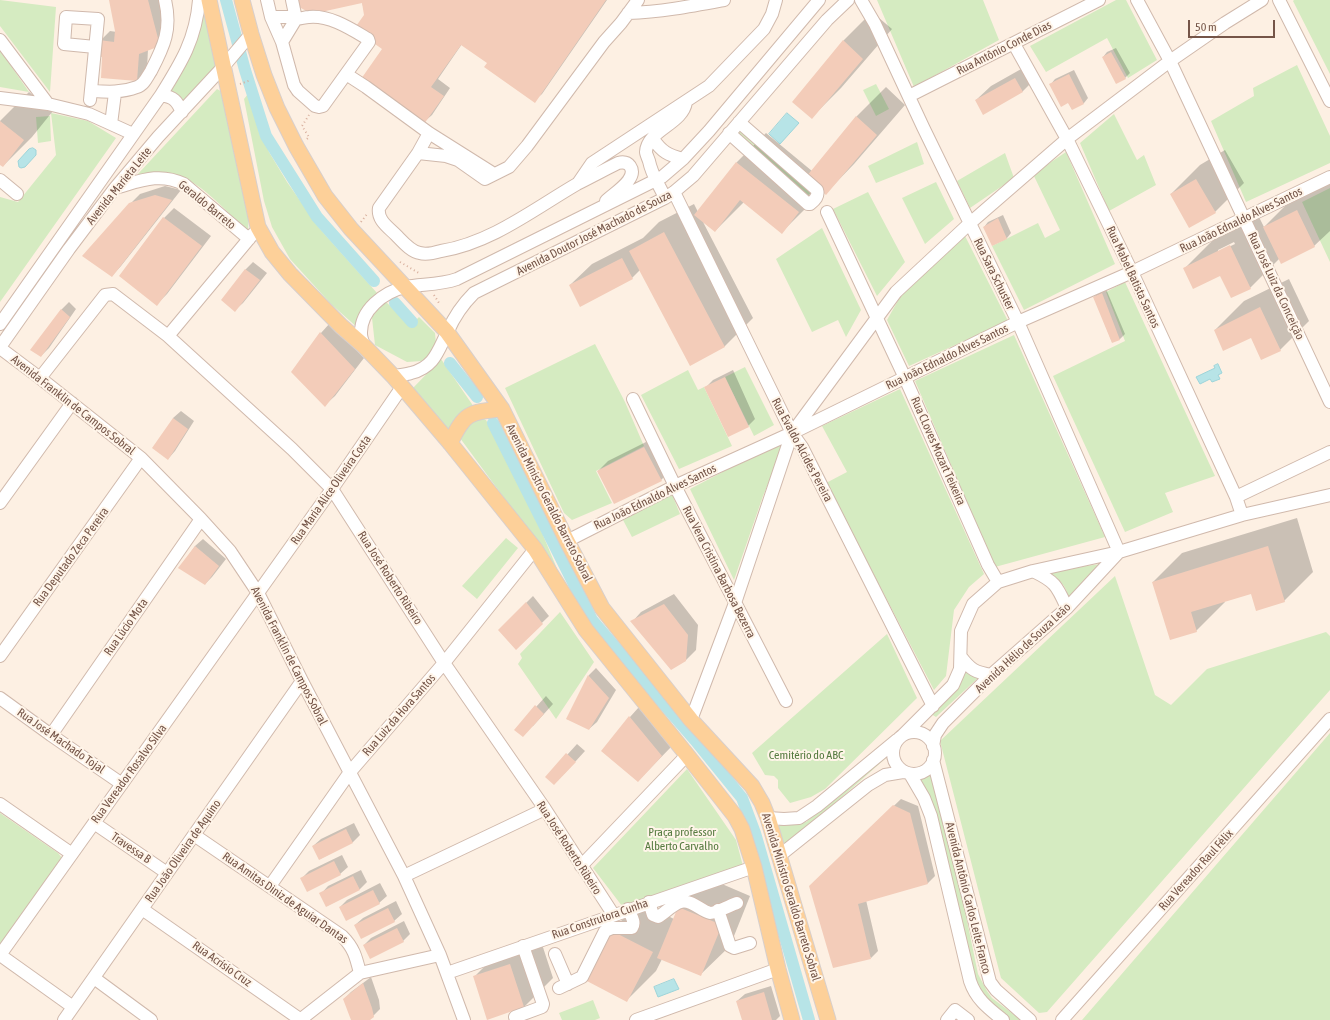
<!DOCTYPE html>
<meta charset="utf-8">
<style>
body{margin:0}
#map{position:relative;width:1330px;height:1020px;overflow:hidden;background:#fdf0e3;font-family:"Asap Condensed",sans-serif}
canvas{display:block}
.scale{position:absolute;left:1188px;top:20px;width:87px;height:18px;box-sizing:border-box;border:2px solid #755548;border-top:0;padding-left:5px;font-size:12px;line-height:14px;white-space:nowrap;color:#755548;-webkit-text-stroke:3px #fff5e9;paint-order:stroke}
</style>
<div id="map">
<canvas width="1330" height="1020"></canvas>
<div class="scale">50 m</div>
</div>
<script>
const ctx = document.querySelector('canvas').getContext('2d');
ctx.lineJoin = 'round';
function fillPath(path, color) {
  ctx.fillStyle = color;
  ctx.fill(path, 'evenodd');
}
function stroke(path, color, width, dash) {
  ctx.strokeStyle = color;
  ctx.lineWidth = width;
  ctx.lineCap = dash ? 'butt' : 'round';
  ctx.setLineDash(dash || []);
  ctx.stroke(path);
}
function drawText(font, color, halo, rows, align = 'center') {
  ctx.font = font + ' "Asap Condensed",sans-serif';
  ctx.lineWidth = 4;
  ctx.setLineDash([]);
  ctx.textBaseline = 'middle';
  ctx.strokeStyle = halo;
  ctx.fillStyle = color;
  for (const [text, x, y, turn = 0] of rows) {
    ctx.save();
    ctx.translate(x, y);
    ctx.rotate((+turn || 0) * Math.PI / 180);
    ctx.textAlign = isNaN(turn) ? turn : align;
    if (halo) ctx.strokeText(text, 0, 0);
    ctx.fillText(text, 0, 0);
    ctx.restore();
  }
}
const green = new Path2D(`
 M0,0L56,7L50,92L0,26Z
 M877,0H983L999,40L914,87Z
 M1116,0H1126L1157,60L1128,78L1107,38L1046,72L1030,46Z
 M1294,0H1330V74L1293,1Z
 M205,11L219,63L183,105C180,95 176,94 167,92L199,32Z
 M0,50L29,92L0,87Z
 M1297,65L1330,136V163L1246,202L1211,121L1254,96L1253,88Z
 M876,84L889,109L876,116L863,90Z
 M217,89L224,93L249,208L248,233C228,213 197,176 168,173C158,172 147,174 137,175Z
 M248,94L269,152L287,182L320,229L377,293L371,299L359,329L331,304L290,259L272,227L264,201L244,99Z
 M51,113L88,121L116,138L0,302V197L18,202L56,155Z
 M1114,114L1137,160L1144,155L1156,185L1109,211L1080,143Z
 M50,116L51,141L38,143L36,117Z
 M741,129L812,192L807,196L736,135Z
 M917,142L924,164L876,183L868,166Z
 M1066,152L1115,264L1024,310L992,246L1038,223L1045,238L1060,230L1033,174Z
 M1005,153L1014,178L970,208L957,181Z
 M936,182L954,219L925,244L902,198Z
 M1330,188V262L1302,202Z
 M868,192L905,262L877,296L833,209Z
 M822,228L861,310L846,337L838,320L812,332L776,259Z
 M965,236L1008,321L909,366L887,320L900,297Z
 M1125,282L1215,476L1165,493L1173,512L1125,532L1053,376L1125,341L1106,292Z
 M386,302L411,325L419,317L435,333L436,344L430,355L422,361L407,362L375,345L372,318L377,310Z
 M1014,335L1105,537L995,567L915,381Z
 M595,344L625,402L644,446L596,471L612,503L572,520L564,513L505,388Z
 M441,359L476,410L463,414L448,429L413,388Z
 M745,367L774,425L754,436L725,377Z
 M688,370L698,390L704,387L732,446L679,469L641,395Z
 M900,389L984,574L969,587L954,610L946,676L934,690L826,483L847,472L822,426Z
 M480,417L486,420L530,504L558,571L457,434Z
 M780,442L784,445L763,496L734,580L690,489Z
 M672,494L680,514L632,537L623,520Z
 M506,538L518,548L477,599L462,586Z
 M1109,563L1069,600C1067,585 1058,578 1046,571Z
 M1115,576L1155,695L1171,705L1207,669L1326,632L1330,636V690L1047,1012L1039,1013L1001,978L940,741Z
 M560,612L594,662L556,719L518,664L522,658L520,654Z
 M887,634L917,698L825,789L811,797L790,803L778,788V780L774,776L765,775L752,753Z
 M966,669L976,675L978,678L936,717L931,714Z
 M1330,733V1020H1082Z
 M883,754L886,758L781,851L774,826L806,822L832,801Z
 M931,768L958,877L978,974L987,991L992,998L1021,1020H1007L977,990L935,814L914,778Z
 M687,769L736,840L743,866L622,906L593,868Z
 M0,813L58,853L62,858L0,947Z
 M593,1000L600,1018L595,1020H562L559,1013Z`);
const water = new Path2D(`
 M787,113L799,123L780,144L769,134Z
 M33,148L36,150V155L25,167L21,168L19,167L18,161L29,149Z
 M1218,364L1222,373L1218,375L1220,379L1212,382L1210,379L1200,384L1196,377L1215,368L1214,366Z
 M674,979L679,989L658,997L654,987Z`);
const shadow = new Path2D(`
 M110,0H160L169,35L148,49L147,70L137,80L103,56L100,41L110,31L117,32Z
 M297,0H607L542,94L534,101L489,63L462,44L438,79L450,88L432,115L424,122L365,15L362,2Z
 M872,12L892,29L841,88L812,117L843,41Z
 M1116,48L1130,73L1125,78L1103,57L1107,52Z
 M1030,64L1037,77L1022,92L976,100L991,86Z
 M1074,70L1088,98L1084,103L1072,109L1068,102L1051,84L1055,79Z
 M886,87L905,105L854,164L826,193L822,190L811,203L782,232L744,202L715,231L703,222L753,318L724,347L640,270L632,278L570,285L592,264L643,238L659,222L694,204L698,212L737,162L766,133L812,171L857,116Z
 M29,92L53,111L32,137L3,166L0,164V121Z
 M1225,150L1244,183L1215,212L1171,194L1200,165Z
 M1330,175V231L1314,246L1280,258L1250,288L1221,274L1185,268L1214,239L1259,217L1264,227L1302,189ZM1234,242L1235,244L1218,252V250Z
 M165,186L181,190L121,266L112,276L130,204L140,194Z
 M174,208L211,236L167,294L157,304L164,218Z
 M1003,215L1011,233L1007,238L993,245L984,227L988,222Z
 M253,262L267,273L243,303L235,310L222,300L246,269Z
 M1289,279L1309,321L1280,350L1262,359L1251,336L1215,330L1244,301Z
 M1106,289L1125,334L1120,339L1112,342L1094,297L1099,292Z
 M69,302L76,309L49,348L41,356L32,350L62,309Z
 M330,323L364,358L335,396L325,405L321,333Z
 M733,370L755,419L748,426L706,387L713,380Z
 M181,411L194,421L175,451L168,459L173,418Z
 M654,438L671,470L661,480L598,471L608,461Z
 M1297,518L1313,572L1284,601L1251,592L1225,601V602L1196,631L1153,582L1182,553Z
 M203,539L226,559L212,577L205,584L180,568L195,546Z
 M674,594L698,625L696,650L686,660L632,622L641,612Z
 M533,596L549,616L516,648L499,630Z
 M596,668L616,690L597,722L589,729L567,719L589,675Z
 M546,696L553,704L533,726L515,730Z
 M639,707L672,746L638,781L630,717Z
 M577,744L585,751L564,774L547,777Z
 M901,799L918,806L935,876L928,883L866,900L878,951L871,958L816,881Z
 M354,823L360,835L353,842L320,859L313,846L321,839Z
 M342,855L348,867L340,874L301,879L309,871Z
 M361,870L367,882L360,889L327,906L321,894L328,886Z
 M708,878L750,896L730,946L700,975L662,959L656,971L627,1000L611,931L640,902L674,919L679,907Z
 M380,883L387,896L379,903L340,907L347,900Z
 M396,901L402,914L394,921L355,925L363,918Z
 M404,921L410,934L403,941L364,945L371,938Z
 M539,935L553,978L524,1007L474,977L503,948Z
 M371,977L379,1000L380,1009L369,1020H352L344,999L351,992Z
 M771,986L780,1016L776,1020H743L737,1001L745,994Z`);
const canal = new Path2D(`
 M226,0L245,70L266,136L317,217L374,281
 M395,303L412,322
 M450,363L477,397
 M493,423L592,620L631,666L695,740L742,798L755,833L809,1020`);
const building = new Path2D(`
 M109,0H148L160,46L139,54L137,81L101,78L102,57L96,56L99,40L114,42L115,31Z
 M296,0H606L535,103L484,67L487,63L461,45L431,87L444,96L424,124L361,79L382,49L354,29L364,15L362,3L312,14L299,7Z
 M843,40L863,59L812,119L792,102Z
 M1111,52L1126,79L1116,84L1102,57Z
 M1069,74L1084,104L1072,110L1068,103L1061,107L1049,84Z
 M1015,78L1023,92L983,115L975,100Z
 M856,116L877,135L826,195L806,177Z
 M0,121L24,140L3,167L0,165Z
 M736,162L799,212L782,234L740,200L715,232L694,215Z
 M1196,179L1216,213L1189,228L1170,194Z
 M155,195L172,200L112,277L82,256L129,203Z
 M1297,210L1315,247L1281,264L1263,227Z
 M163,217L202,246L157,306L119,276Z
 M998,218L1007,239L992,246L983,227Z
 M664,232L725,347L690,366L629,251Z
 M1230,245L1251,289L1231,298L1220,276L1193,289L1183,268Z
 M622,258L633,279L580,307L569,285Z
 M245,269L260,280L235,312L221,300Z
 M1102,293L1120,340L1112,343L1093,297Z
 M1260,307L1281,351L1261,360L1251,338L1223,351L1214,330Z
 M61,309L70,317L41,357L30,350Z
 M320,332L355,369L325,407L291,372Z
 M725,377L749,427L728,437L704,387Z
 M173,418L188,429L168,460L152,448Z
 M644,447L662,481L614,504L597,471Z
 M195,546L219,566L205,585L178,568Z
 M1268,546L1285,602L1256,611L1251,594L1191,612L1197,632L1170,640L1152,582Z
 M526,602L543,624L516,650L498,630Z
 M664,604L688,635L686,661L671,670L630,621Z
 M588,675L609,698L589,730L566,719Z
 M535,705L544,714L523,737L514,730Z
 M629,716L662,756L638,782L601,751Z
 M566,753L576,762L554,785L545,777Z
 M893,805L910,813L928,884L858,904L871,959L833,968L809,886Z
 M346,829L353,843L319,860L312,846Z
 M334,861L341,875L307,892L300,878Z
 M353,876L360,890L326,907L319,893Z
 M373,890L380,904L346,921L339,907Z
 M678,907L722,925L701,976L657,958Z
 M388,908L395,922L361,939L354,925Z
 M397,928L404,942L370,959L363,945Z
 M610,930L653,952L627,1002L585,980Z
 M510,964L524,1007L487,1020L473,976Z
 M363,983L372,1008L374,1017L370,1020H351L343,999Z
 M764,992L772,1020H742L736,1001Z`);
const path = new Path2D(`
 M240,84L251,80
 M307,139L309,137L302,126L309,115
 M361,222L367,214
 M400,262L419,273
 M434,295L439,303`);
const minor = new Path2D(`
 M267,0L271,17L282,42L294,85L298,91L315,106L319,107L323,106L346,74
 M292,0L296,19
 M861,0L875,24L923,127L1018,322L1119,552
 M1137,0L1170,61L1330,402
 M1279,0L1330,101
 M628,13C661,12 692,6 724,0
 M271,17H296
 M0,40L48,104
 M282,42L296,19C300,19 305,17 309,17C330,15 351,29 368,39L369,42L346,74L366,87L429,133L494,174
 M1014,44L1067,139L1132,272L1236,497L1242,515
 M91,91C108,92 121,93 137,87C144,85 147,77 151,71C164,46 172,29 165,0
 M161,95C174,97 177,101 182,112
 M909,96L1099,0
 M0,98L48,104L89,114L133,134
 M90,100L98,19L66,17L64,44L95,47
 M111,124L115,93
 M429,133L418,153L379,208C377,220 388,227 396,235C402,241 411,252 420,253C426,255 434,253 441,251C491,243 534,209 577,184C591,177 604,170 618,163C622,162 627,162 630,166C639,179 614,193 606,201
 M729,133L808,204H810C815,200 819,196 817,190L739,122
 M653,139C662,152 668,155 683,159
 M418,153L446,156L458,160L485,179L509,167L527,146L604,42L621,23L638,0
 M0,180L17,194
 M579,182L592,163L709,86L764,29L772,14L776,0
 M115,188C140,181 159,172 184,184L249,239
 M674,192L792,433L802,447L933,706
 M665,198C659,184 652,176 649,161C648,158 646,154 646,152C647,130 683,124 686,102
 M827,212L905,378L988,565L998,582
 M0,324L161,95C181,63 196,39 199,0
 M168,336L253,234
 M364,346C363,342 361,338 361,334C360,310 384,292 405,287C422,284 440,285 457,279L662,177L683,159L709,131L819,0
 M0,347L69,249L115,188L158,137L223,67L251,34
 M0,348L40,378L141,458L201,519L230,551L258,593L302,681L404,876L440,955L464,1020
 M393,376C398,375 405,375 411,373C435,367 438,350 448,331C454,317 463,304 474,293L665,198L674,192L693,176L827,20L848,0
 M40,378L105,295L113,294L168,336L292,449L332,489L444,663L545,809L613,914
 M633,399L675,486L786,701
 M1236,497L1330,452
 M0,503L72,403
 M567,541L675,486L792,433L1018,322L1132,272L1330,177
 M1033,571C1056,582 1057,586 1067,608
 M0,656L141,458
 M961,657C971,670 975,672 991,675
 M0,698L51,735L122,784
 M691,720L735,603L792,433L896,292L969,224L1067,139L1170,61L1225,23L1262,0
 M893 753a21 21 0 1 1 42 0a21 21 0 1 1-42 0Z
 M51,735L201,519
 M903,735L953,685L960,669L961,631L973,604L998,582L1033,571L1119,552L1242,515L1330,495
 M933,746L935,735L943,723L991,675L1067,608L1119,552
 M933,760L990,982L996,990L1030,1020
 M910,774L924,798L931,816L970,981C976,999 988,1008 1003,1020
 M0,804L72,854
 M768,818L784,819L799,818L817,806L897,740
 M94,823L167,873
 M194,835L342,936C354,948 356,957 360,973
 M779,856L868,785L885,775L903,772
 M581,866L687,755
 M404,876L545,809
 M270,886L350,772L444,663L535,549
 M649,902L653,915L658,917C665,913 673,904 681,902C691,899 701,911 710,913C716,913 731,905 737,903
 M142,909L301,1020
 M718,910L730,946L734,948L750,943
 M555,954L568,984
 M0,955L332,489L402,387
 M0,955L73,1007
 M447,973L754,867
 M94,978L151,1020
 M559,988L582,977L605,931L612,928H632C636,922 631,916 628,909
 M515,1017L542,1007L543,1004L523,946
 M64,1020L302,681
 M300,1020L360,973L440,955
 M636,1020L778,969
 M947,1020L955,1010L968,1020
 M1062,1020L1330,719`);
const major = new Path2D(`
 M209,0L258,227L272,252L290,274L341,326L364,346L393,376L450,443L535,549L586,630L687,755L735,816L742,829L754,867L778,969L792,1020
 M242,0L251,34L264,75L277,108L296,146L325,196L351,229L447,332L502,409L567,541L602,608L691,720L752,786L762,803L768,818L828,1020
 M450,443C465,413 468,412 502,409`);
const streetNames = [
 ["Rua Antônio Conde Dias",1004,48,-27],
 ["Avenida Marieta Leite",119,186,-51],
 ["Geraldo Barreto",207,205,39],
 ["Rua João Ednaldo Alves Santos",1241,220,-26],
 ["Avenida Doutor José Machado de Souza",594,233,-27],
 ["Rua Sara Schuster",994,274,64],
 ["Rua Mabel Batista Santos",1133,277,65],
 ["Rua José Luiz da Conceição",1276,286,65],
 ["Rua João Ednaldo Alves Santos",947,357,-26],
 ["Avenida Franklin de Campos Sobral",73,405,38],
 ["Rua Evaldo Alcides Pereira",802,450,62],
 ["Rua CLoves Mozart Teixeira",938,451,66],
 ["Rua Maria Alice Oliveira Costa",331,490,-55],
 ["Rua João Ednaldo Alves Santos",655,497,-26],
 ["Avenida Ministro Geraldo Barreto Sobral",549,503,63],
 ["Rua Deputado Zeca Pereira",71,557,-54],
 ["Rua Vera Cristina Barbosa Bezerra",719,572,63],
 ["Rua José Roberto Ribeiro",390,578,57],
 ["Rua Lúcio Mota",126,627,-55],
 ["Avenida Hélio de Souza Leão",1023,648,-43],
 ["Avenida Franklin de Campos Sobral",289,656,63],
 ["Rua Luiz da Hora Santos",399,715,-49],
 ["Rua José Machado Tojal",61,741,35],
 ["Rua Vereador Rosalvo Silva",129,774,-54],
 ["Travessa B",131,848,34],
 ["Rua José Roberto Ribeiro",569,848,57],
 ["Rua João Oliveira de Aquino",183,851,-55],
 ["Rua Vereador Raul Félix",1196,870,-48],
 ["Avenida Ministro Geraldo Barreto Sobral",791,897,73],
 ["Rua Amitas Diniz de Aguiar Dantas",285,898,35],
 ["Avenida Antônio Carlos Leite Franco",968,898,76],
 ["Rua Construtora Cunha",600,919,-19],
 ["Rua Acrísio Cruz",222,964,35]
];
const parkNames = [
 ["Cemitério do ABC",806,755],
 ["Praça professor",682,832],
 ["Alberto Carvalho",682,846]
];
fillPath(green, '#d5ebc1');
fillPath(water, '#b7e4e7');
stroke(water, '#9dd4d9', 1);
fillPath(shadow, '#0003');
stroke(canal, '#b7e4e7', 12);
fillPath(building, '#f3ccb9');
stroke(minor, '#d0b9ac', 14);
stroke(major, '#d8cfcc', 17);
stroke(path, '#d8af9d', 2, [1, 3]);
stroke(minor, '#fff', 12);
stroke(major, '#fdd099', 15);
drawText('12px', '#755548', '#fff5e9', streetNames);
drawText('12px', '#567b40', '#fff5e9', parkNames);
</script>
